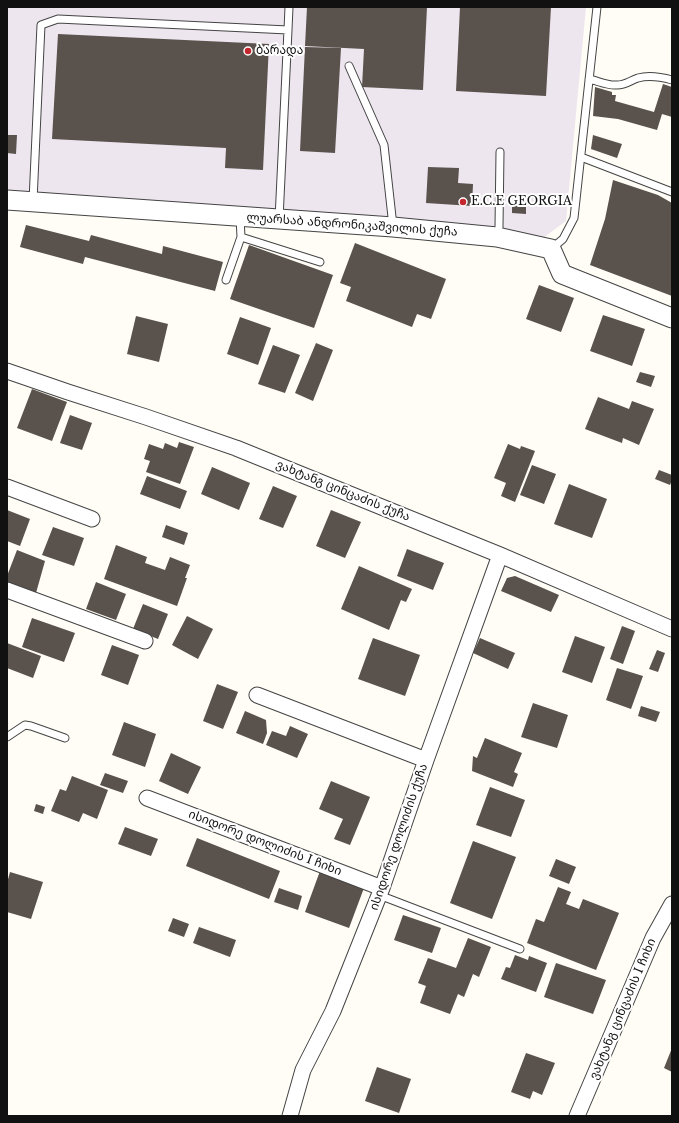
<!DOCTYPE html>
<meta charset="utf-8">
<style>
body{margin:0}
#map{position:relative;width:679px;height:1123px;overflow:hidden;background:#fffdf5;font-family:"Libre Baskerville",serif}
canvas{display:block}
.frame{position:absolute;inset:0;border:8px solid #111;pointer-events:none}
</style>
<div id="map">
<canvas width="679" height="1123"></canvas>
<div class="frame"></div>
</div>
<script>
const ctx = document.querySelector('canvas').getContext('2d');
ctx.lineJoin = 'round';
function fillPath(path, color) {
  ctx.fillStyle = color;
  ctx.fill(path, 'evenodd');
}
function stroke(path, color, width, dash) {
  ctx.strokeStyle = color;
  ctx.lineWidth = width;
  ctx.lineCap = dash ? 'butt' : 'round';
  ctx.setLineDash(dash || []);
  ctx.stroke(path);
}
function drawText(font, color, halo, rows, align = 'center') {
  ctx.font = font + ' "Libre Baskerville","Noto Sans Georgian",serif';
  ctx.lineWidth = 4;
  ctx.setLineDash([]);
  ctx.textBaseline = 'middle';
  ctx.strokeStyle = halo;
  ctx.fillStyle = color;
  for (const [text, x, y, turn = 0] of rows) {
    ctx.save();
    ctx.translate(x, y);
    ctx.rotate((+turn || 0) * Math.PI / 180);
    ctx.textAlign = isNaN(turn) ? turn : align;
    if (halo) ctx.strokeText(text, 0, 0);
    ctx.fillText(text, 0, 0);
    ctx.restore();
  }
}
const industrial = new Path2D(`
 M7,7H586L566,221L543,238L7,198Z`);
const building = new Path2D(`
 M307,7H427L423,90L362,87L364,49L305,46Z
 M460,7H551L546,96L456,91Z
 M58,34L269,44L263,170L225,168L226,148L52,139Z
 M305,47L341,48L335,153L300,151Z
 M663,84L672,87V117L662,114L657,130L618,119L593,116L595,87L612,92V95H616L615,101L654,112Z
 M7,135H17L16,154L7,153Z
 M593,135L622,144L617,158L591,149Z
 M428,167L459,168L458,183L473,184L472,206L426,203Z
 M613,180L658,195L672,203V296L590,265L605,219Z
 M512,202L526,203V214L512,213Z
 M26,225L89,241L91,235L162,254L163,246L223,262L215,291L85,257L83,264L20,247Z
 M355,243L446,279L431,319L417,314L412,327L346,301L351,287L340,283Z
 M249,245L333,275L314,328L230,299Z
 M539,285L574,298L561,332L526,319Z
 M603,315L645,329L632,366L590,351Z
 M136,316L168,324L159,362L127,354Z
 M240,317L271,328L258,365L227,354Z
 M316,343L333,350L313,401L295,393Z
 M273,345L300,355L285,393L258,384Z
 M640,372L655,376L651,387L636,382Z
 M32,389L67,402L52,441L17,428Z
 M598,397L629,409L632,401L654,409L639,445L623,438L622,443L585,429Z
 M70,415L92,423L82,450L60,443Z
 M179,442L194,447L180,484L146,472L150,461L144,459L149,444L163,449L165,443L177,448Z
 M508,444L520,449L521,446L535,451L515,502L501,496L506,483L494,478Z
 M532,465L556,474L544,504L520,495Z
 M212,467L250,483L239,510L201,494Z
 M659,470L672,475V480L670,485L655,479Z
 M147,476L187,491L180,509L140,494Z
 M569,484L607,499L592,538L554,524Z
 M273,486L297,496L283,528L259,519Z
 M7,510L30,519L20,546L7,541Z
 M331,510L361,522L345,558L316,546Z
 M166,525L188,533L184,545L162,537Z
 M53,527L84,538L74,566L42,555Z
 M116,545L147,557L145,563L165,570L170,557L190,565L185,578H187L177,606L104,579Z
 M407,549L444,563L433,590L397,576Z
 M17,550L45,561L36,593L7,582V576Z
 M359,566L412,589L406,602L401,600L389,630L341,609Z
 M515,576L559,595L551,612L501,591L507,578Z
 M96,582L126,594L116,620L86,609Z
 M143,604L168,614L158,639L133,629Z
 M187,616L213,629L198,659L172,645Z
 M32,618L75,633L64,662L22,647Z
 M622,626L635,631L623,664L610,659Z
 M575,636L605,647L592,683L562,672Z
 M373,638L420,655L405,696L358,679Z
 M480,638L515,653L508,669L473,653Z
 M7,643L41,656L33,678L7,668Z
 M112,645L139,655L128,685L101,675Z
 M657,650L665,653L658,672L649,669Z
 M617,668L643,676L631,709L606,700Z
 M217,684L238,692L223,729L203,721Z
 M533,703L568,715L557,748L521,737Z
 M641,706L660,712L656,722L638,716Z
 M245,711L266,720L267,733L263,744L236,733Z
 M124,722L156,734L145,767L112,755Z
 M290,726L308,734L297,758L266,745L272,731L286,736Z
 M485,738L522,753L514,772L518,774L513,787L472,771L473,756L477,758Z
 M171,753L201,767L188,794L159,781Z
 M105,773L128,781L123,793L100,785Z
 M72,776L108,790L97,819L83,813L79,822L51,811L60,789L66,791Z
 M331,781L370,797L350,845L334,839L343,819L319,809Z
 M490,787L525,800L511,837L476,825Z
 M36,804L45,807L43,814L34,811Z
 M125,827L158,839L151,856L118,844Z
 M197,838L280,871L269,899L186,866Z
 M473,841L516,857L492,919L450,903Z
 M556,859L576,867L569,884L549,876Z
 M320,871L364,888L349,928L305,912Z
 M10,872L43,882L31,919L7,912V883Z
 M558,887L571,892L566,904L579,909L583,899L619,913L596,970L527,943L536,919L544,922Z
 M279,888L302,896L298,910L274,902Z
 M403,915L441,928L432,953L394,940Z
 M173,918L189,924L184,937L168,931Z
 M199,927L236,940L230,957L193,943Z
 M468,938L491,947L479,977L473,974L464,997L458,994L450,1014L420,1003L426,986L418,983L428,958L456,968Z
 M515,955L528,960L529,956L547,963L536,992L501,979L506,967L510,968Z
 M556,963L606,980L593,1014L544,997Z
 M672,1048V1072L664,1068Z
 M526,1053L555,1063L542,1095L533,1091L530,1099L511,1092Z
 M377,1067L411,1079L399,1113L365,1101Z`);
const service = new Path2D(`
 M349,66L384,145L393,226
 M589,79C598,81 608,86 617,85C626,85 629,81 638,78C649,75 661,77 672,80
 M581,157L672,192
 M33,201L41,25L58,19L288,30L289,7
 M279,219L288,30
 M497,236L499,227L500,152
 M241,237L320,262
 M551,249L563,239L574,218L597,7
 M226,280L241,237L240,217
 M7,737L25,725L31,726L65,738
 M379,895L520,949`);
const minor = new Path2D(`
 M7,371L68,392L146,417L236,448L500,555L672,629
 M7,487L92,519
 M7,590L145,641
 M257,695L426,760
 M147,798L382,888
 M290,1116L303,1070L333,1011L382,888L426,760L500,555
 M577,1116L653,938L672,904`);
const tertiary = new Path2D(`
 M7,200L393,227L497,237L551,249L562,274L672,318`);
const markers = [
 [248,51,4,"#c4262e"],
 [463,202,4,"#c4262e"]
];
const poiNames = [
 ["ბარადა",256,51],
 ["E.C.E GEORGIA",471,202]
];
const streetNames = [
 ["ლუარსაბ ანდრონიკაშვილის ქუჩა",352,225,4],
 ["ვახტანგ ცინცაძის ქუჩა",343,491,22],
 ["ისიდორე დოლიძის ქუჩა",399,837,-71],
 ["ისიდორე დოლიძის I ჩიხი",265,843,21],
 ["ვახტანგ ცინცაძის I ჩიხი",623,1009,-67]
];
fillPath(industrial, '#eee6ef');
fillPath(building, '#5a524d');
stroke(service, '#444', 9);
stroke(minor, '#444', 17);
stroke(tertiary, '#444', 21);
stroke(service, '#fff', 7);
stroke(minor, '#fff', 15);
stroke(tertiary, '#fff', 19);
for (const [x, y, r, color] of markers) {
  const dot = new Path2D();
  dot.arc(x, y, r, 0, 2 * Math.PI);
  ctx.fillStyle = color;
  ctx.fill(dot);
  stroke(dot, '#fff', 1.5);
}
drawText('12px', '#111', '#fff', poiNames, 'left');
drawText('12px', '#111', '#fff', streetNames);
</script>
